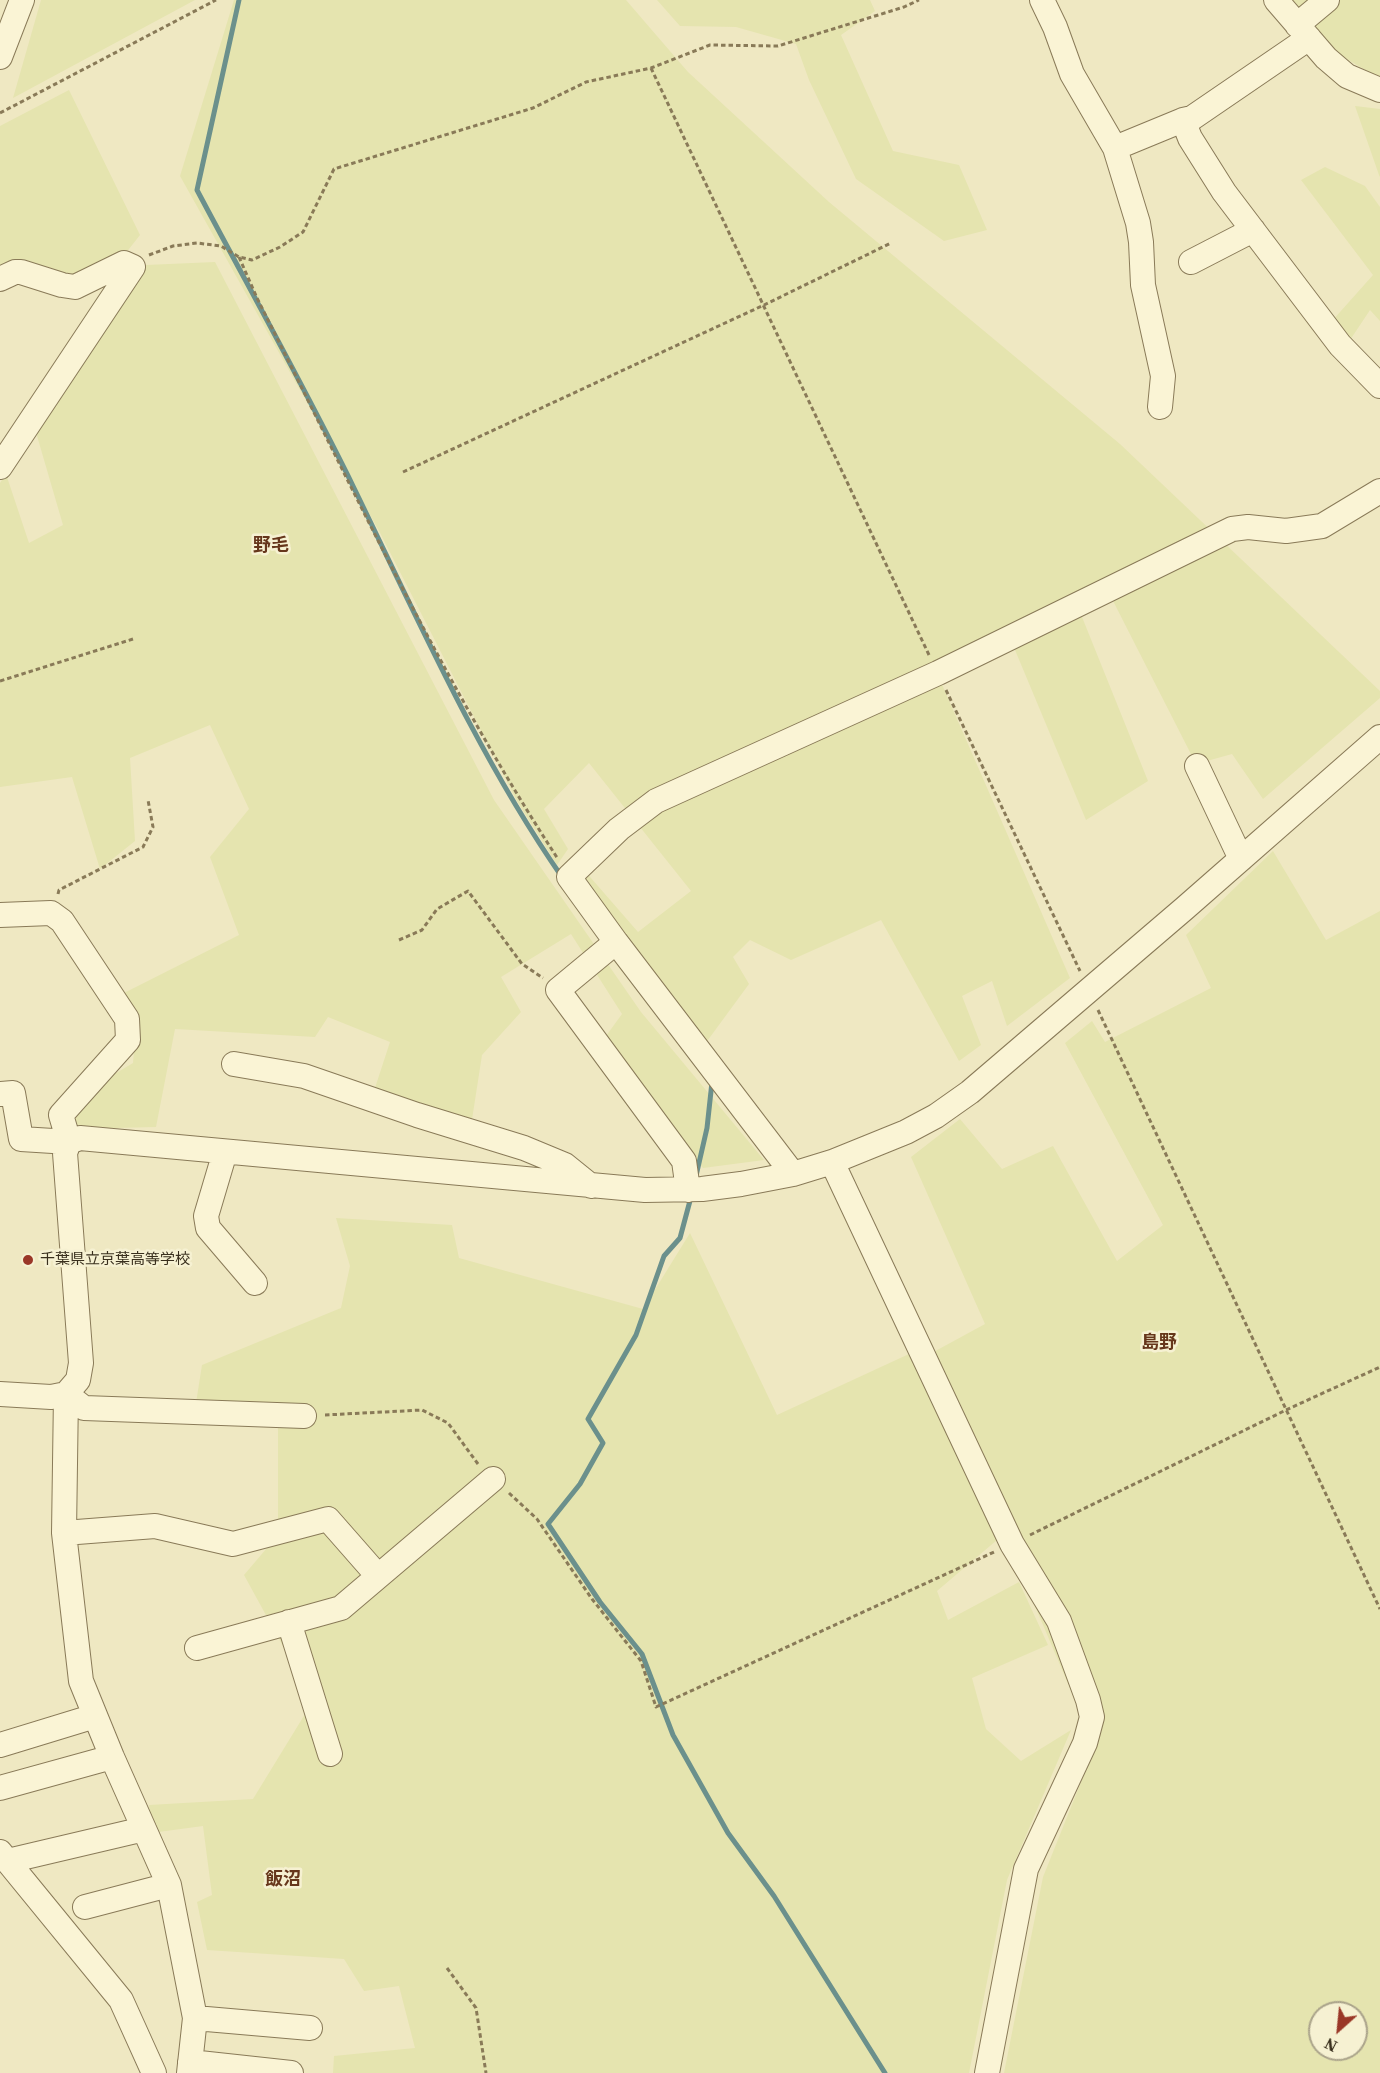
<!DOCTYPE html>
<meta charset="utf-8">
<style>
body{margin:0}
#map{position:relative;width:1380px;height:2073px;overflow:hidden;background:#efe8c2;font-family:"Source Serif 4",serif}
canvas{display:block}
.north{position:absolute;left:1308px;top:2001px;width:60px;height:60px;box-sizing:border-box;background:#f6f1d2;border:2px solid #aaa38a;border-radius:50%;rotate:207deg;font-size:16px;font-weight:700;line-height:24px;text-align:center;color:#392f1d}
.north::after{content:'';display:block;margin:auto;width:21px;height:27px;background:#9a3727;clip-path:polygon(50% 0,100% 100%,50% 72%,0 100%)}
</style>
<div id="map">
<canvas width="1380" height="2073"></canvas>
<div class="north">N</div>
</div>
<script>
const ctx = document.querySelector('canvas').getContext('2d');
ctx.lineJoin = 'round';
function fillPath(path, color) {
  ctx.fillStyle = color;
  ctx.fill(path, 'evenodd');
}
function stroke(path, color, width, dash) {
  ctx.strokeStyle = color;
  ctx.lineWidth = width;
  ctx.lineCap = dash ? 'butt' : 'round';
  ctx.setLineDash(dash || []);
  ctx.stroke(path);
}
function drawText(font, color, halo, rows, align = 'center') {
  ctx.font = font + ' "Source Serif 4","Noto Sans JP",serif';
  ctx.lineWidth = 5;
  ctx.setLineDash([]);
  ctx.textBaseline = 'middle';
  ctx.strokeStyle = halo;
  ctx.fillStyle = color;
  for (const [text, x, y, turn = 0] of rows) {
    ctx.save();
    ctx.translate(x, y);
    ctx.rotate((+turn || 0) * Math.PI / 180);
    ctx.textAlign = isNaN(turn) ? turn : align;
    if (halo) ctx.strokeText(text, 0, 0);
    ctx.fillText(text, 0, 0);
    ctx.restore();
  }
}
const farmland = new Path2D(`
 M41,0H195L13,98Z
 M234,0H626L688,72L829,202L1120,444L1380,691V698L1263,799L1232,754L1196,764L1109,593L1080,612L1148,781L1086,820L1010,638L937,673L1070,978L1007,1026L992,981L962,996L981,1045L959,1061L881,920L791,960L750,940L733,957L749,984L705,1044L575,878L584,870L638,932L691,891L589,763L544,809L568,849L557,865L517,801L379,531L180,176Z
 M657,0H870L875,11L841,35L893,151L959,165L987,230L944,241L856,179L809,80L796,44L736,27L680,26Z
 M1290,0H1380V79L1322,44Z
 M69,90L140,235L118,263L69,280L0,270V126Z
 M1355,106L1380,109V177L1379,175Z
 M1325,167L1365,186L1380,207V321L1370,310L1348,343L1332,321L1373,275L1301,180Z
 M215,262L494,800L641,1012L764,1160L703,1168L598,1047L622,1014L571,934L501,977L521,1012L482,1055L471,1126L374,1091L390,1042L328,1017L315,1037L175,1029L156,1127L73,1129L81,1094L133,1063L137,1015L124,993L239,935L210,857L249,809L210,725L130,758L135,841L100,869L72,777L0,787V483L6,474L29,543L63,525L35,429L146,265Z
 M1273,851L1326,940L1380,911V2073H1004L1043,1877L1095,1747L928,1355L985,1324L911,1157L960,1119L1002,1169L1053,1146L1117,1261L1163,1225L1065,1043L1092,1021L1105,1042L1211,988L1186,935ZM1320,2013H1356V2049H1320Z
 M336,1218L452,1225L459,1258L643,1309L690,1233L777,1415L909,1354L997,1540L937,1591L948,1620L1019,1582L1048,1645L972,1678L986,1729L1021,1761L1071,1730L1007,1880L969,2073H333L334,2056L415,2048L399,1986L364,1991L344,1959L207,1950L197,1902L212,1895L203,1826L151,1833L149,1805L253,1799L313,1701L244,1575L278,1535V1410L196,1403L202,1365L341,1308L350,1266Z`);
const stream = new Path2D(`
 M239,0L197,190C249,288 304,386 353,486C418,619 478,756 562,877
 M696,1176L707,1128L712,1082
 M691,1197L680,1238L664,1256L636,1335L588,1419L603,1443L580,1484L548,1524L600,1602L642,1654L673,1735L728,1833L774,1896L885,2073`);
const path = new Path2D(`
 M651,68L929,655
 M0,113L216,0
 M149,255L173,246L197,243L221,246L239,257L252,260L280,247L303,232L334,169L533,108L586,82L651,68L710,45L778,46L904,7L919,0
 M239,257L257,298C352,487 442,681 558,859
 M403,472L764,305L891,243
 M0,681L133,639
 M946,690L1080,971
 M58,894L59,890L143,847L153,827L148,800
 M399,940L422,930L437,909L468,891L522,964L543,978
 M1098,1010L1380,1609
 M325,1415L422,1410L448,1423L478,1464
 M509,1493L537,1519L592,1599L641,1661L656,1707L994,1552
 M1030,1535L1286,1410L1380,1367
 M447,1968L476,2008L486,2073`);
const minor = new Path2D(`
 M1042,0L1055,27L1072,74L1115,148L1138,223L1141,242L1143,285L1163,376L1160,407
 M1276,0L1326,58L1347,76L1380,90
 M1297,25L1327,0
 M0,57L22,0
 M1183,120L1190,138L1224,192L1340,345L1380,386
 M1115,148L1183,120L1192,118L1309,38
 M1191,262L1253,230
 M0,279L15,272H21L62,285L75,287L124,263L133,267L0,467
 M1197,766L1241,859
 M0,915L51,913L62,921L127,1019L128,1040L61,1115L69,1142L65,1153L81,1363L78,1380L66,1394L64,1533L81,1681L112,1757L169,1885L195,2018L189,2073
 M616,942L558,990L684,1161L688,1190
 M234,1064L304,1076L417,1115L524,1148L565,1165L591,1186
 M0,1094L13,1093L21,1139L69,1142L80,1138L645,1190L702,1189L741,1184L793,1174L832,1162L906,1132L936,1116L970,1092L1185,908L1380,737
 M225,1152L206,1216L208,1228L255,1283
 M832,1162L1012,1544L1059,1621L1088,1700L1092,1717L1085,1743L1026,1869L987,2073
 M793,1174L616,942L569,877L619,829L656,801L938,673L1232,529L1248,527L1286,531L1322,526L1380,491
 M0,1394L51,1397L66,1394L84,1408L304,1416
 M64,1533L155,1526L233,1544L328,1519L378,1576
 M289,1622L330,1754
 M197,1648L341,1608L493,1479
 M0,1745L95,1716
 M0,1788L112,1757
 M0,1852L121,2000L154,2073
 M8,1861L144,1829
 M85,1907L169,1885
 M195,2018L310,2028
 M190,2062L291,2073`);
const markers = [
 [28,1260,6,"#9a3727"]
];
const poiNames = [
 ["千葉県立京葉高等学校",40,1260]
];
const quarterNames = [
 ["野毛",271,546],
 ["島野",1159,1343],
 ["飯沼",283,1880]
];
fillPath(farmland, '#e5e4af');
stroke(stream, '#6b908c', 5);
stroke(minor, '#897a58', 26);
stroke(path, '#897a58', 3, [4.5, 3]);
stroke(minor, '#faf4d5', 24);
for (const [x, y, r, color] of markers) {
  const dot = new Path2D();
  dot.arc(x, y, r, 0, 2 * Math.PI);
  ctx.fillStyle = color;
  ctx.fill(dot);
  stroke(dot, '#f6f1d2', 2);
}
drawText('15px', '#392f1d', '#f6f1d2', poiNames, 'left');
drawText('bold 18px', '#66361b', '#f6f1d2', quarterNames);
</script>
